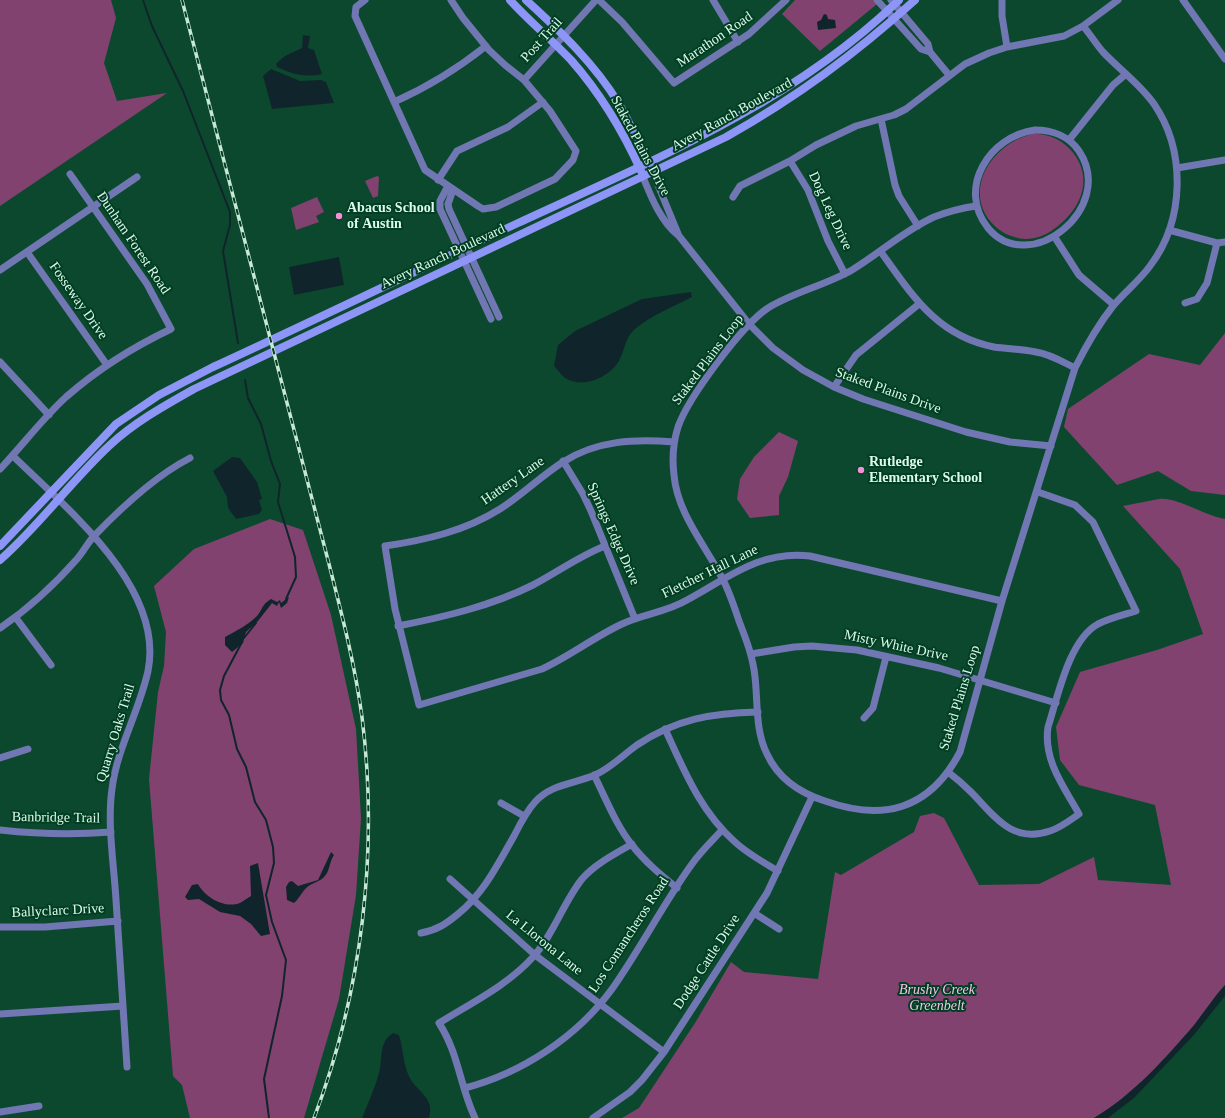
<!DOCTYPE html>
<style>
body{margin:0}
canvas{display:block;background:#0c482d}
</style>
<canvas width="1225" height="1118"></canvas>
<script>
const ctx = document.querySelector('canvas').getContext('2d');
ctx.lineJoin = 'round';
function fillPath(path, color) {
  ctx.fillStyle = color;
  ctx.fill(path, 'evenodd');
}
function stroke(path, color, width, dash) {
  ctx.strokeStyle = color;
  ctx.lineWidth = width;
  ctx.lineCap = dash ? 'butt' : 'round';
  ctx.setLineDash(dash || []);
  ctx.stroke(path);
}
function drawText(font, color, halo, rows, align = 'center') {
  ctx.font = font + ' "Times New Roman",serif';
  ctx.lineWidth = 4;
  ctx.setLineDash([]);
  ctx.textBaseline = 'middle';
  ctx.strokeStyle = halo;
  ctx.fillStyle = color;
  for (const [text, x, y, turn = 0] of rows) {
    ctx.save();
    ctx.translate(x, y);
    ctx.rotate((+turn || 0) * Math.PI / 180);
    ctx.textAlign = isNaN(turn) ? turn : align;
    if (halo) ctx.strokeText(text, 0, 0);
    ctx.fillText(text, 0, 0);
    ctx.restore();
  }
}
const green = new Path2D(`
 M0,0H111L116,18L104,63L117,101L167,93L0,206Z
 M795,0H873L877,4L820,51L782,14Z
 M1033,134C1064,132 1092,164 1081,195C1077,207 1068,218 1058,226C1048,234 1038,239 1025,239C1012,238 999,232 991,222C962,187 995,142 1033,134Z
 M377,176L379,177L378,196L373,198L365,181Z
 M317,197L324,212L316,216L319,222L296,230L291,208Z
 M1225,333V495L1191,491L1158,471L1117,485L1064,427L1068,409L1149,354L1200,365Z
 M779,432L798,441L788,477L779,496V515L750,518L737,499L740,479L754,457Z
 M1159,499C1177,497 1205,516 1225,519V985C1214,997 1205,1011 1195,1024C1166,1058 1133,1095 1094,1118H622L639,1108L695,1023L731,962L744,972L818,979L835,872L841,875L914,832L920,816L934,813L944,818L979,885L1039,884L1094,857L1098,880L1171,885L1155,805L1079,785L1060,760L1056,727L1080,672L1157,650L1203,634L1180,569L1123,506Z
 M270,519L303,530L331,615L356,729L361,818L356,895L339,999L304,1118H190L182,1085L173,1076L149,779L158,692L164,666L166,632L154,586L194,549Z`);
const water = new Path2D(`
 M824,14L827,15L828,19L835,20L836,28L818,30L817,22L821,20Z
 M303,35L310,36L308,48L314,50L322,74C305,78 292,74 277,67L276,64C287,53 290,54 302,48Z
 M271,69L300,81L321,80L326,82L334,103L272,109L263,76Z
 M339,257L344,285L294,295L289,267Z
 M691,292L692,297C673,307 652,315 635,329C625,337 625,350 619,361C609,378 582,389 565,378C561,375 558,370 554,366L558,345L575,331L642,299Z
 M232,457L240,458L257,482L262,499L259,500L262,510L259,514L236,519L228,508L227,497L213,471Z
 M289,597L287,603L281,608L279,602L277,606L272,603L258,621L246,632L243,643L232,652L225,645V637C236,631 248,625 257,616C263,609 261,605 271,599L277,602L280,600L281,603Z
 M331,852L334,855C330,861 330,867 327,873C323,880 318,881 312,884C303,888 301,897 294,903L287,900L286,887L289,882L292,881L298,886L318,880Z
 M258,863L270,934L261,936L251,924L240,916L220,912L199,899L188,900L185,897L192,885L198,884C205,897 224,909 240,903C244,901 247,898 251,896L250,866Z
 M1225,985V996L1193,1036L1134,1098L1108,1118H1094C1133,1095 1166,1058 1195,1024C1205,1011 1214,997 1225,985Z
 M393,1033L399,1035C403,1047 403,1062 408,1074C414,1091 436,1096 429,1118H362C368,1103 375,1088 379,1073C383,1058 378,1043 393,1033Z`);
const stream = new Path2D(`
 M143,0L152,26L183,91L230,212V225L223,251L238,343
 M245,380L248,398L261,424L271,461L280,484L278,502L295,557L296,577L286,599
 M244,638L256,623
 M242,642L224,676L220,690L221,700L229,715L237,749L246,767L255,802L266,820L273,847L274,863L266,895L272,922L286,960L282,996L264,1079L269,1118`);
const street = new Path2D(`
 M365,0L356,7L355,16L425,170L478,206L483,209L496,207L555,179L573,160L576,151L550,111L524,80L505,65L489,50L463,18L451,0
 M599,0L622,22L674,83L749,34L786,0
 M713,0L738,42
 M877,0L921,49L930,52
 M891,0L928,44L930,52L949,75
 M1002,0V16L1007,47
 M1183,0L1225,59
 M524,80L596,0
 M394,102C428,87 457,69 486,46
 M881,119L895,185L899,196L918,226
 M1035,130C1052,130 1069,136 1079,151C1117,208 1029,278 988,228C956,188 990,136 1035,130Z
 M1069,140L1113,85L1126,74
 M790,161L808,190L828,241L845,274
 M1177,168L1225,160
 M653,173L679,236L749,324L773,348L803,370L834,387L863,399L966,432L1010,442L1051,446
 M643,177C651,197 661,222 679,236
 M438,180L457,151L508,127L543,102
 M448,186L440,201V209L491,319
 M453,190L448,204L449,209L499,317
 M733,197L740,186L790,161L816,145L856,126L894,115L906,109L965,64L989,53L1007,47L1064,36L1083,26L1118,0
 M976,206C962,208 947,212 934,217C905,230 880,253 852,270C826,285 794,292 768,308C742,325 688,398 678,427C673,443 672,459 674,475C677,512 704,544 721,576C729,590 734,606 739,621C746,639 753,657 755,677C758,702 755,730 767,754C778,778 800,793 825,801C884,822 930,809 960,752L1002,601L1075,368C1086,346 1098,325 1113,306C1125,292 1139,281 1150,266C1185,220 1186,151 1154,104C1140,84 1120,70 1103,52C1096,44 1090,34 1083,26
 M1169,230L1217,243L1225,242
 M1054,236L1079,275L1114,305
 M27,252L107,365
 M881,252C912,295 937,336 994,347C1008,349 1022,349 1036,352C1050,354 1063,362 1075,368
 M0,270L137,177
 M1185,303L1197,299L1207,283L1217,243
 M0,362L49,415
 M834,387L856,355L919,304
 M674,442C635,439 597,440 563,462C541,476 522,495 500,509C465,531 426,540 385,546L395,609L419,705L542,669C570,656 594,637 622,624C643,614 667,612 687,600C728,578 760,550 810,556L1002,601
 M13,456C66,508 165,587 148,671C139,712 117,748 112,789C107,824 114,865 116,900C120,956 123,1011 127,1067
 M563,461L583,494L591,511L635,619
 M0,469C22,446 42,419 66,397C98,369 133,347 171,329L147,284L70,174
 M16,618L51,665
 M398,626C444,617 491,606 533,585C558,572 579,556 605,546
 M0,628C28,609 55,584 77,559C84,551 88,542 95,535C123,506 155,476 190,458
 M751,654L794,647L812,646L857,650L939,668L1056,703
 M864,718L873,708L886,657
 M665,729C684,770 700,811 735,842C748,854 763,862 778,871
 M0,758L28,749
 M948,772C956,778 964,785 971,792C994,815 1011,844 1050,831C1060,828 1069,821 1079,814C1064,787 1043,760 1048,727C1058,696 1069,640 1098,624C1110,618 1123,615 1136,611L1093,522L1075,505L1038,492
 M594,775C606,799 616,825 632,845C645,862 661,875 677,888
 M501,803L524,816
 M0,830C37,834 74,835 111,832
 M450,879L535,955L664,1052
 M754,913L779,929
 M0,927H45L118,921
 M421,933C437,930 446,924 458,914C484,893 498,864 514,836C520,824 526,812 535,802C551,784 574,784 595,775C611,768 623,755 637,745C676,719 712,713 758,712
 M0,1014L123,1006
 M465,1088C522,1073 577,1037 612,989C641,948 663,904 692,864C701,851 712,841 722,830
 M0,1112L39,1106
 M475,1118C460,1087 459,1054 439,1023C471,1003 508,985 533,957C554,934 563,903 582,879C595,864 615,854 632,844
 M593,1118L630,1092L642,1080L664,1052L767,893L812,797`);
const secondary = new Path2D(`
 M510,0C529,21 551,39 571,60C600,93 623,131 641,171
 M526,0C560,31 595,64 619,104C631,124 639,146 650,167
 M0,546L116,424L159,395L213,367C315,320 416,271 518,223C652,161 791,104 899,0
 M0,560C40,525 71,481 110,445C135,422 164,406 194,389L726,137C797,97 855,54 915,0`);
const rail = new Path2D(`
 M182,0L329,564C342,615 355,665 362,717C379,851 362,992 314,1118`);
const markers = [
 [339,216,4,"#f291d6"],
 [861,470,4,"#f291d6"]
];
const streetNames = [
 ["Post Trail",542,40,-48],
 ["Marathon Road",715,40,-34],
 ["Avery Ranch Boulevard",732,115,-29],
 ["Staked Plains Drive",640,146,62],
 ["Dog Leg Drive",830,211,65],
 ["Dunham Forest Road",133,243,56],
 ["Avery Ranch Boulevard",443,257,-25],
 ["Fosseway Drive",78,301,55],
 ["Staked Plains Loop",708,360,-53],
 ["Staked Plains Drive",888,391,20],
 ["Hattery Lane",513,481,-35],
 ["Springs Edge Drive",613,534,66],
 ["Fletcher Hall Lane",710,572,-26],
 ["Misty White Drive",896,646,12],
 ["Staked Plains Loop",960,698,-73],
 ["Quarry Oaks Trail",116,733,-73],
 ["Banbridge Trail",56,818,1],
 ["Ballyclarc Drive",58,911,-3],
 ["Los Comancheros Road",629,935,-57],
 ["La Llorona Lane",544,943,39],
 ["Dodge Cattle Drive",707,962,-57]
];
const poiNames = [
 ["Abacus School",347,208],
 ["of Austin",347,224],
 ["Rutledge",869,462],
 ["Elementary School",869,478]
];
const parkNames = [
 ["Brushy Creek",937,990],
 ["Greenbelt",937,1006]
];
fillPath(green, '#81426f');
fillPath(water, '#10252b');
stroke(stream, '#10252b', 2);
stroke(street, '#7077b3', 7);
stroke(secondary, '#8d95f6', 8);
stroke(rail, '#c7e8d5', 3.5);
stroke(rail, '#003e23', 2, [6]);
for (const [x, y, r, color] of markers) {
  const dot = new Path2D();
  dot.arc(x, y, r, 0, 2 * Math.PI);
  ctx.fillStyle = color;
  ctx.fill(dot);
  stroke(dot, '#003e23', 1.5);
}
drawText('14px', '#ddfae8', '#003e23', streetNames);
drawText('bold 14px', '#ddfae8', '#003e23', poiNames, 'left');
drawText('italic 14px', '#f5c4e5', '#003e23', parkNames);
</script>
